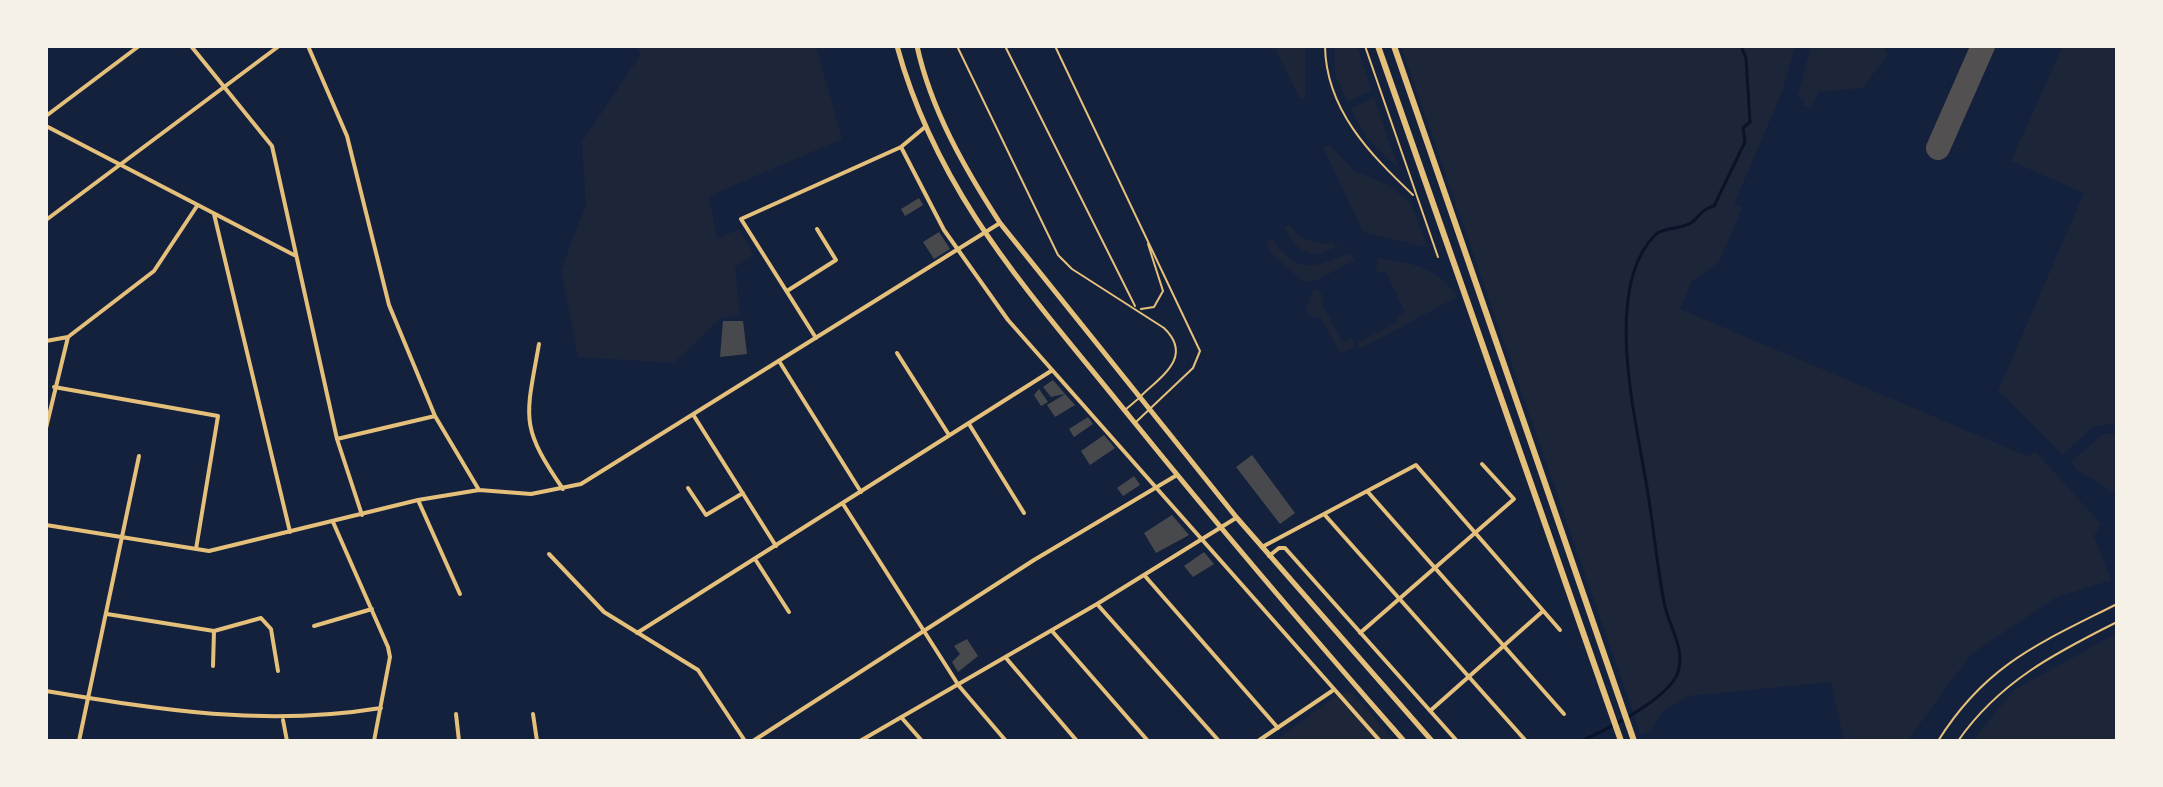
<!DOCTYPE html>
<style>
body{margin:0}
#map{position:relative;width:2163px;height:787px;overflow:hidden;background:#14213d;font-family:"Noto Sans",sans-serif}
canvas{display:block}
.frame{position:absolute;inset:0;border:48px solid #f6f1e7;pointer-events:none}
</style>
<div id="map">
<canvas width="2163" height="787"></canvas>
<div class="frame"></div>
</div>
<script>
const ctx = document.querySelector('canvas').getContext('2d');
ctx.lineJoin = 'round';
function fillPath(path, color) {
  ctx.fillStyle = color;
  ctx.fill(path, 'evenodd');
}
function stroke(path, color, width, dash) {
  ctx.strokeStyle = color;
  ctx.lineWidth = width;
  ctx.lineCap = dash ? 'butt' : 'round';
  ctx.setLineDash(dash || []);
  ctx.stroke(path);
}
const green = new Path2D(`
 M636,46H816L842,139L709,196L717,239L739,229L754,255L735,267L740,314L721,318L674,363L578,357L561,270L586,205L582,142L641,54Z
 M1274,46H1305V97L1300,99Z
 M1335,46H1357L1371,90L1348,102L1335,75Z
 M1401,46H1795L1782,92L1734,204L1742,208L1719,262L1692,281L1680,309L2027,456L2036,452L2101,524L2094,536L2111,580L2057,597L1971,654L1907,741H1844L1831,682L1688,696L1663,711L1650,731L1641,735Z
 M1811,46H1883L1888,55L1862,88L1819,92L1810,108L1803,105L1804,99L1798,96Z
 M2063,46H2117V423L2093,427L2063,455L1998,391L2084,193L2011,161Z
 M1374,97L1398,168L1366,137L1351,109Z
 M1329,145L1355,171L1388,185L1411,203L1427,247L1363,232L1323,147Z
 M1290,225L1300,238L1329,245L1331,240L1335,246L1353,238C1321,255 1304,266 1284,227Z
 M1272,239C1300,276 1311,268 1350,253L1355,260L1315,281L1304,282L1273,255L1266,242Z
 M1379,258C1413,264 1438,266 1457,297L1360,349L1357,343L1398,322L1396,317L1405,312L1385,271L1379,273L1376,268Z
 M1318,288L1324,299L1321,301L1342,342L1351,338L1355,346L1341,354L1319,316L1314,318L1306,310L1312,291Z
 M2103,434H2117V494L2075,469L2071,462Z
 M2117,633V741H1972L2014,690Z
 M1340,693H1352L1395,741H1275Z`);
const stream = new Path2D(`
 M1581,741C1606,730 1670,698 1678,672C1686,648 1668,626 1664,602C1657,566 1654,530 1648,494C1638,427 1600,288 1656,234C1665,227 1681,229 1691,223C1701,216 1701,209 1714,206L1745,142L1743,128L1750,122L1746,58L1741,46`);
const taxiway = new Path2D(`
 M1938,148L1983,46`);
const building = new Path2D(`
 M919,198L923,205L905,216L901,209Z
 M939,232L950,249L934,259L923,242Z
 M723,321H743L747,354L720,357Z
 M1053,380L1065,394L1051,397L1043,387Z
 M1039,389L1048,402L1041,406L1034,395Z
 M1065,394L1075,405L1055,417L1047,405Z
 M1088,417L1093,424L1074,437L1069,429Z
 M1104,435L1115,448L1090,465L1081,451Z
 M1252,455L1295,513L1280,524L1236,467Z
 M1134,476L1140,485L1123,496L1117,488Z
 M1172,515L1189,535L1156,553L1144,533Z
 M1204,552L1214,564L1193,577L1184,566Z
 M967,639L978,656L958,672L952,662L960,654L954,646Z`);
const service = new Path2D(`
 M957,46L1058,255L1072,269L1164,328C1193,356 1163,375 1142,395
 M1005,46L1135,306
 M1055,46L1200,351L1193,368L1136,422
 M1325,46C1326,110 1370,154 1413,195
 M1365,46L1438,257
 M1141,309L1154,307L1163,291L1148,244
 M1125,410L1138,399
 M1938,741C1986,664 2040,643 2117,604
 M1958,741C1999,682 2055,653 2117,622`);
const minor = new Path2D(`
 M191,46L272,146L337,439L362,515
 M308,46L347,136L389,305L435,416L479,490
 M46,116L139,46
 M46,126L294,255
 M901,147L944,230L1008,320L1380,741
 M214,214L290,532
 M46,220L279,46
 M787,291L836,260L817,229
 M816,338L741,219L901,147L925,127
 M46,341L68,337L154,271L197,206
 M539,344C526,418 519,425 563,489
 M897,353L949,435
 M779,361L861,492
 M54,387L218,416L196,549
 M694,416L776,546
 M969,424L1024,513
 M46,428L68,337
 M337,439L435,416
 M688,488L706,515L743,493
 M1367,491L1564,714
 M418,500L460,594
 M843,504L959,686L1006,741
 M1324,514L1526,741
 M333,522L388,647L390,657L374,741
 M46,525L209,551L418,500L479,490L531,494L581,484L1000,223
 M1262,547L1416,465L1560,630
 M549,554L604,612L698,670L745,741
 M1269,556L1279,548H1285L1457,741
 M755,559L789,612
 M1145,576L1278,728
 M1097,604L1219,741
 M107,614L214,631L261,618L271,629L278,671
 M314,626L372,609
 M1052,631L1148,741
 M637,633L1051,371
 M1360,633L1514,499L1482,464
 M1006,658L1077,741
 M213,666L214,631
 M46,691C161,710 264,727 381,708
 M1430,711L1543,611
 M456,714L459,741
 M533,714L537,741
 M901,717L922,741
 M283,720L287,741
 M79,741L139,456
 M753,741L1034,560L1177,475
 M860,741L1097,604L1236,518
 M1258,741L1332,691`);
const secondary = new Path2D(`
 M897,46C939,199 1034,297 1130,417C1219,527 1311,635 1404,741
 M917,46C931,110 965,169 1000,223L1237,518L1432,741`);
const primary = new Path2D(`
 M1378,46L1621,741
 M1394,46L1634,741`);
fillPath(green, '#1d2539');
stroke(stream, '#0b132b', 3);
stroke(taxiway, '#525050', 24);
fillPath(building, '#48494c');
stroke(service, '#e5c07b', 2);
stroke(minor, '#e5c07b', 4);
stroke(secondary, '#e5c07b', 5);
stroke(primary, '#e5c07b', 6);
</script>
